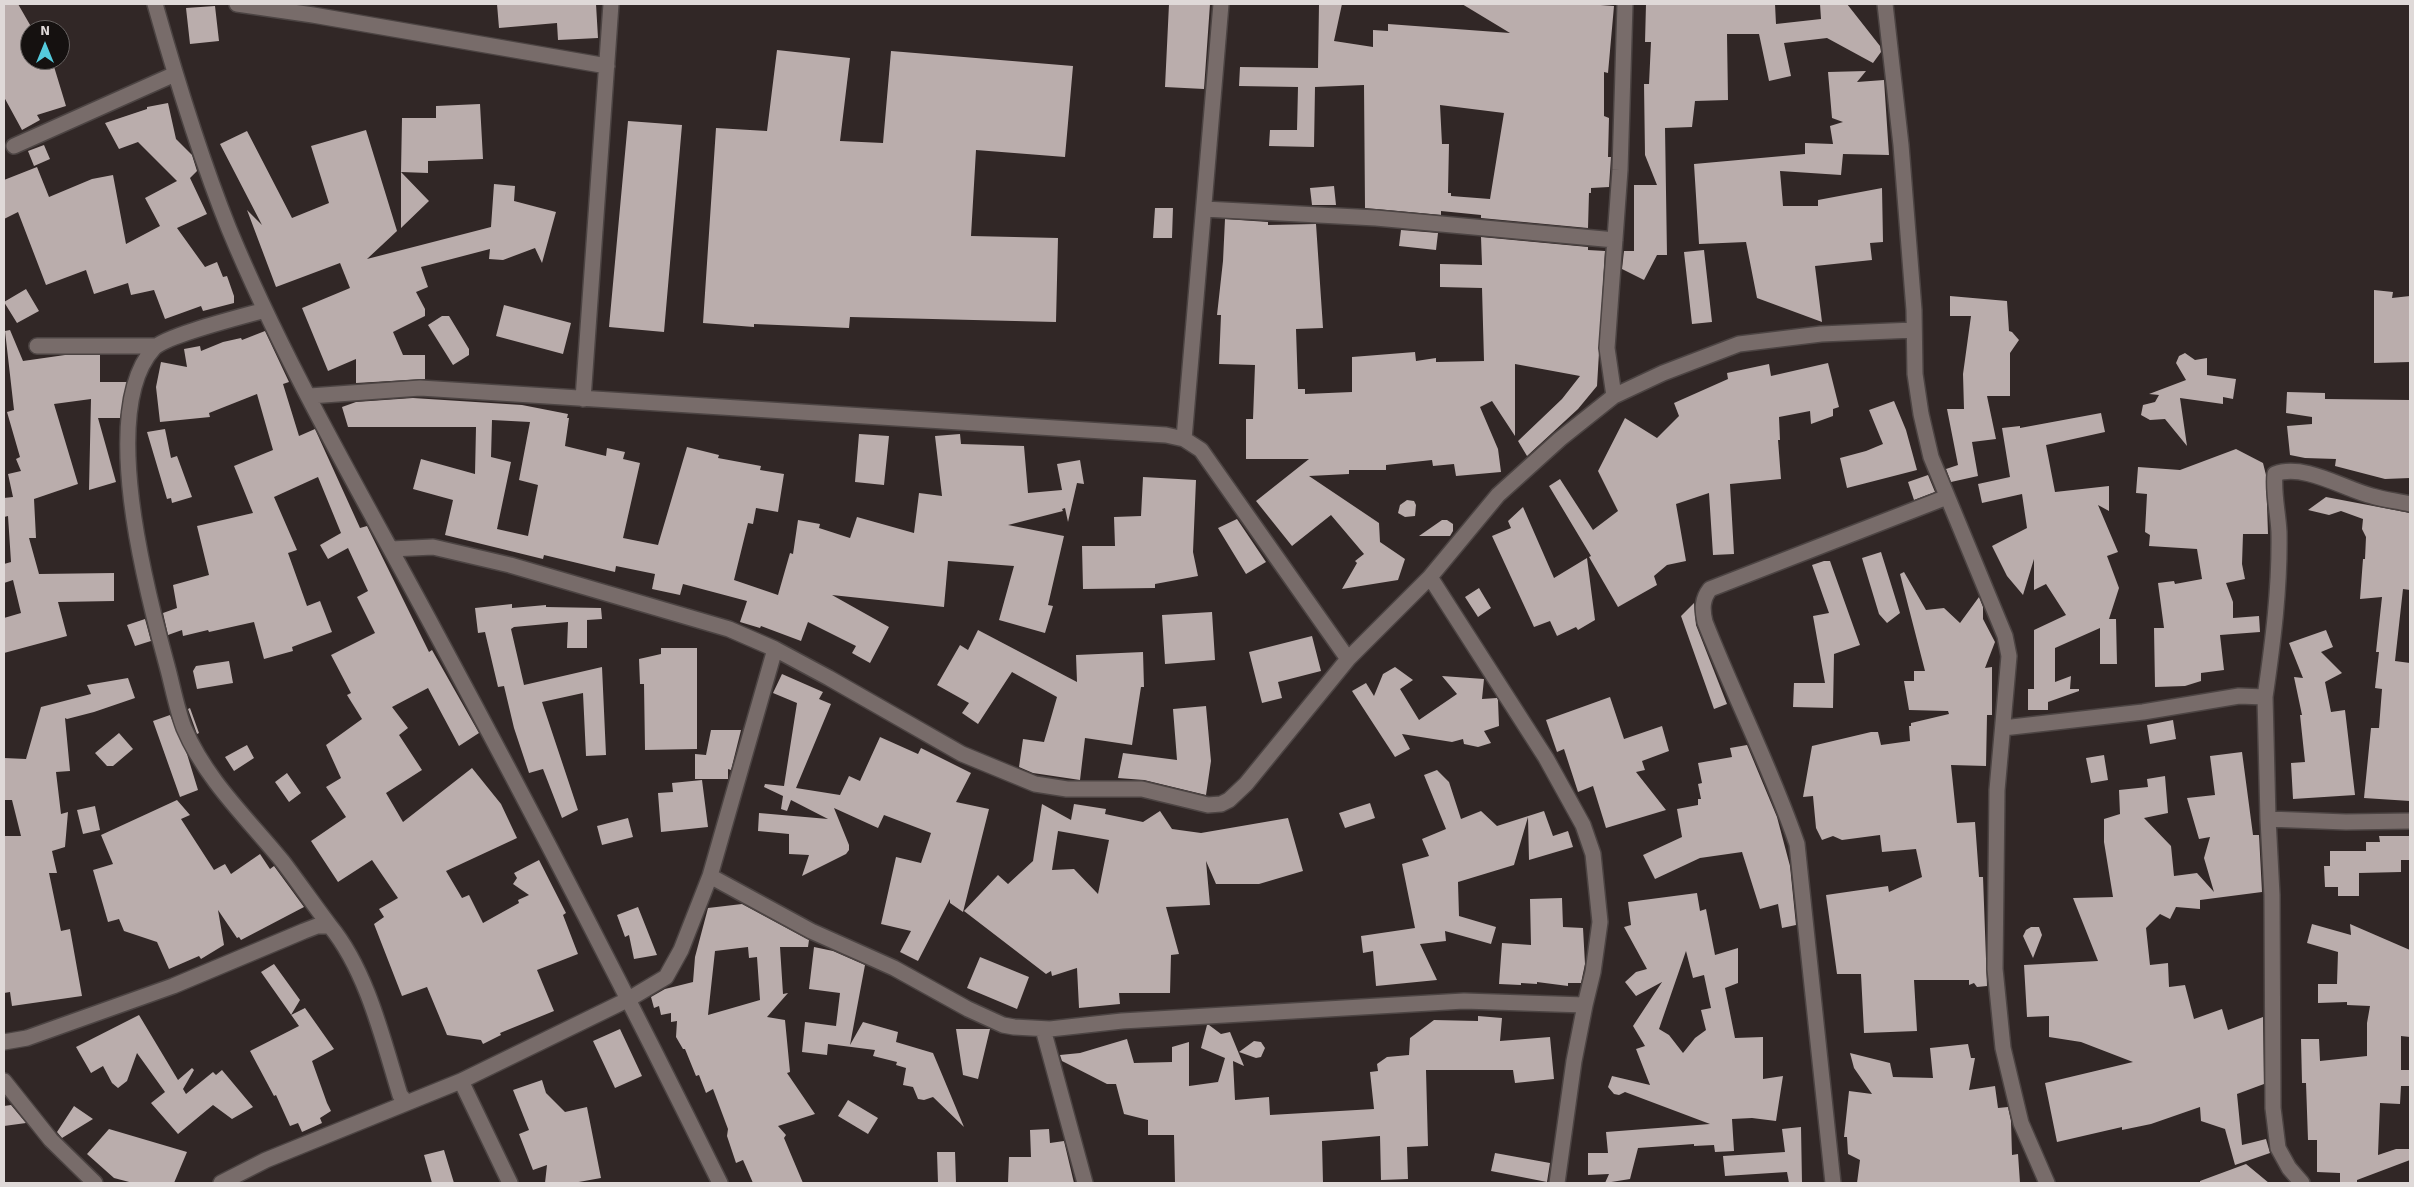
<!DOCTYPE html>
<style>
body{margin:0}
#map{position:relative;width:2414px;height:1187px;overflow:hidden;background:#312726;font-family:Signika,sans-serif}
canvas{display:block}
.frame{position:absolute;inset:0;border:5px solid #dfd9d8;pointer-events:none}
.north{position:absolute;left:20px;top:20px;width:50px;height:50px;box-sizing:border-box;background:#151110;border:1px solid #666160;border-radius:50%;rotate:0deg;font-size:14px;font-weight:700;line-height:20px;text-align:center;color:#dfd9d8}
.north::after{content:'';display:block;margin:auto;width:18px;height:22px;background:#54cadc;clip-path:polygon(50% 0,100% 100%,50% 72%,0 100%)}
</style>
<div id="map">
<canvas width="2414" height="1187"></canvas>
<div class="frame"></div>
<div class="north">N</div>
</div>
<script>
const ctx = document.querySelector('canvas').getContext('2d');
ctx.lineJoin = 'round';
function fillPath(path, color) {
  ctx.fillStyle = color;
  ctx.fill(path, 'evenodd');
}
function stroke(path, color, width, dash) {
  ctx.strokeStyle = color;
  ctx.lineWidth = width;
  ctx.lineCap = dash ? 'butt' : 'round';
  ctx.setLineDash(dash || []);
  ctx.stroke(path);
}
const building = new Path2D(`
 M4,4H18L33,30H30V60H52L66,106L37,115L40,120L22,130L4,97Z
 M497,4H596L598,38L558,40L557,23L499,28Z
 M1169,4H1210L1204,89L1165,87Z
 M1319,4H1342L1334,41L1373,47V30L1388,31V24L1510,33L1462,4H1587L1614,6L1608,73L1604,72V116L1609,118L1608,157H1611L1609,187L1591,188V193H1589L1588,228L1481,218V215L1441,211V215L1365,208L1364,85L1315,87L1314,147L1269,146L1270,130H1297L1298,87L1239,86L1240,67L1318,68ZM1440,105L1504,113L1490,199L1451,196V193H1448L1449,144H1442Z
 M1646,4H1775L1776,24L1821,19L1820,4H1847L1880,46L1881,52L1873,63L1827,38L1784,43L1791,76L1769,81L1759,34H1727L1728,100L1695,101L1692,127L1665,128L1667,255H1657L1644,280L1622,269L1624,251H1634V185H1657L1645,155L1644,84H1649L1651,42H1645Z
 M215,6L219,41L190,44L186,8Z
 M777,50L850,58L840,141L883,143L891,51L1073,66L1065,157L976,150L971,236L1058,238L1056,322L850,317L849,328L754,324V327L703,323L716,128L767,131Z
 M1866,71L1857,82L1884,80L1889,155L1843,154L1841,175L1780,171L1783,206H1818V200L1882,188L1883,242L1870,243L1872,260L1815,266L1822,322L1757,298L1746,242L1699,244L1694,164L1805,154V143L1833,144L1830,126L1843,122L1832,118L1828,72Z
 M168,103L176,139L192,155L197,171L190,178L207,214L177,228L205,267L217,262L223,277L227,276L234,296V303L203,311L201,306L165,319L154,290L131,295L128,283L94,294L86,270L46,285L18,212L4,219V180L37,167L49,197L92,179L113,175L126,244L160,226L145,198L177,181L138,142L119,149L105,123L147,109V107Z
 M480,104L483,159L428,161V173L401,172L402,118H436V106Z
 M628,121L682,125L664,332L609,327Z
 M366,130L397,231L367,259L491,227L494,184L515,186L514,201L556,212L542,263L535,248L503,260L489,259L490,249L421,267L428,287L416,292L425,309V316L393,332L403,355H425V379L356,383V359L328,371L302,308L350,288L340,263L276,287L247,210L262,225L220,144L247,131L292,218L329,203L311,146Z
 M44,145L50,159L34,166L28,151Z
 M401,172L429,201L401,228Z
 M1334,186L1336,205H1312L1310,188Z
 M1155,208H1173L1172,238H1153Z
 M1225,219L1268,222V225L1316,224L1323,328L1296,329L1298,389H1305V394L1352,392V357L1415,352L1416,361L1436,358V362L1484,361L1482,288L1440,287V264L1482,265L1481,237L1588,247V250L1605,251L1597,386L1578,409L1527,456L1518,441L1562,399L1580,376L1515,364V436L1492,401L1480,407L1498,449L1501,472L1456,476L1454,464L1433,466L1432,460L1386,465V470H1349V474L1309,476L1379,523L1380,542L1405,559L1398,580L1342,589L1357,563L1355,561L1364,554L1331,515L1292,546L1256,501L1309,459H1246V419H1253L1255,365L1219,364L1221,315H1217L1223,261Z
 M1401,230L1438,233L1436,250L1399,246Z
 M1704,250L1712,322L1692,324L1684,252Z
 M26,289L39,311L17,323L4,302Z
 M2374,290L2393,292L2392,298L2410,296V362L2374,363Z
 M1950,296L2007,301L2009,331L2012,332L2019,340L2010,353V396H1987L1996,439L1972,442L1978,476L1951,482L1946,469L1958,465L1947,409H1964L1963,374L1971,316H1950Z
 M504,305L571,323L563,354L496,336Z
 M442,316H449L469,349V355L453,365L428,325Z
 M10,330L23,361L65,355H100V382H127L120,418H98L116,482L89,490L91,399L54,404L78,484L34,499L36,538H29L39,574L114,573V601L58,602L67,636L4,653V618L21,613L13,580L4,583V564L11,562L8,516L4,517V498L13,497L8,474L21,471L16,459L20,457L7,412L14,410L5,331Z
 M265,331L289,382L283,384L299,436L315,429L360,528L367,526L429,652L432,650L479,733L459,746L428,688L392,707L408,728L399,735L422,770L386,793L403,822L472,768L501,804L517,838L446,871L462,898L469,895L483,923L519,903L518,900L529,895L513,884L517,878L514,873L539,860L566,913L563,915L578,954L537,970L554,1011L500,1033L501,1035L483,1044L481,1040L447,1035L427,987L402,996L374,924L384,917L379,909L398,898L372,860L338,882L311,841L346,817L326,787L341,778L326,745L362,719L347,695L351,693L331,655L375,633L357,597L368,591L348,548L328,559L320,545L341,533L318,477L274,497L297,550L288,553L307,606L320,601L332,632L292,647L293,651L264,659L254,622L209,632L208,630L183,636L182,630L168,635L163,613L177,608L173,585L209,575L197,526L253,513L234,466L273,450L257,394L209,413L210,417L160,422L156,387L161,362L187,367L184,349L200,346L201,351L223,342L241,338L242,340Z
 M2185,353L2195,360L2207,358V375L2236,379L2233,399L2223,397V404L2180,398L2187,446L2165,419L2150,420L2141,415L2143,405L2155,402L2159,395L2149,394L2186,380L2176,363L2179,356Z
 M1828,363L1839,407L1833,409V416L1811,424L1810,411L1779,417L1780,440H1778L1781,479L1730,484L1734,554L1713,555L1709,493L1676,504L1686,561L1667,565L1654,576L1657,585L1618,607L1589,557L1591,556L1549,486L1560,479L1593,530L1618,511L1598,471L1625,418L1657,438L1679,416L1674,403L1728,379L1727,373L1769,364L1771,376Z
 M2287,392L2325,393V399L2410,400V478L2385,479L2335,466L2336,459L2305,458L2290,455L2287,426L2312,424V417L2286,413Z
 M413,398L522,405L568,414L567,418H569L565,446L606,456L607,448L625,452L623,459L640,463L623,538L658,545L687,447L719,455L718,458L761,466L760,470L784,474L778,512L756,508L753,524L748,523L734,580L778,595L790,553L793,554L798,520L820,524L819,528L850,538L857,517L914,533L919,493L942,496L935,436L960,434L961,444L1024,446L1028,493L1062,490L1057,464L1080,460L1084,484L1077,483L1068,522L1065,508L1062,509L1063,511L1008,525L1064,536L1048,605L1053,606L1045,633L999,620L1014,566L948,561L944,607L832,595L889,627L870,663L852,653L856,646L808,622L801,641L761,626L760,628L740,622L747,601L683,584L680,595L652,589L655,574L616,566L615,572L544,555L543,559L445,535L453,500L413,489L421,459L475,474L476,427H348L342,407L356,402ZM492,420L530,422L519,480L538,485L528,536L497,529L511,462L491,457Z
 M1894,401L1906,430L1917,470L1847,488L1840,458L1866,451L1883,444L1869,410Z
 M2101,413L2105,432L2046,445L2055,492L2109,486V511L2098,505L2118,552L2107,556L2119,588L2109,619H2116L2117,664H2100V628L2055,648V682L2071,676L2070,689H2079V691L2048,702V710H2028V689H2034V630L2066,615L2046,584L2034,590V559L2023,595L2007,576L1992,546L2027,528L2022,494L1982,503L1978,484L2010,477L2002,428L2020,426V428Z
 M165,429L171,458L177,456L192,497L172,503L171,498L167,499L147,432Z
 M859,434L889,436L884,485L855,482Z
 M2236,449L2263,463L2266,475L2268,534H2243L2242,564L2245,579L2226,583L2233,602V618L2259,616L2260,632L2220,635L2224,670L2201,673V681L2185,686L2155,687L2154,628H2164L2158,583L2174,581L2175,584L2202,579L2197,549L2149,546L2150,535L2145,532L2147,494L2136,493L2138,467L2180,470Z
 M1928,475L1935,492L1914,500L1908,482Z
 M1143,477L1196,480L1193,552L1198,576L1155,584V588L1083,589L1082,546H1115L1114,517L1141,516Z
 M2326,497L2410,513V590L2403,589L2395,661L2410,663V801L2364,798L2371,728H2379L2382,689L2375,688L2379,652H2376L2382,597L2360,599L2363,559H2365L2366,537L2362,529L2363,519L2341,511L2329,515L2308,510Z
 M1407,500L1414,501L1416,505L1415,516L1405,517L1398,513L1400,505Z
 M1523,507L1554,578L1587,558L1595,620L1578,630L1576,627L1557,636L1550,621L1534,627L1492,536L1511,528L1508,521Z
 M1237,519L1266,562L1246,574L1218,528Z
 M1442,520H1447L1453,524V531L1450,536H1419Z
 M1881,552L1900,613L1887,623L1879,614L1862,558Z
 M1824,561H1830L1860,645L1834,654L1833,708L1793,707L1794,683H1825L1813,616L1829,613L1812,565Z
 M1904,572L1926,610L1944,608L1960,623L1979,597L1983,607V619L1995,642L1985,668L1992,667V715H1987L1986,766L1951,765L1957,823L1975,822L1979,877H1983L1987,986L1977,987L1974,983L1969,985V980H1914L1917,1031L1864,1033L1861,974H1837L1826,895L1888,886L1889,892L1922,877L1916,849L1882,852L1880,835L1842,840L1833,836L1822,840L1816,828L1813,796L1803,797L1812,746L1871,732H1878L1881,745L1910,741L1909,726H1911V723L1949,714L1948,711L1909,710L1904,681H1914V671H1925L1900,574Z
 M1479,588L1491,608L1478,617L1465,597Z
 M1694,603L1696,625L1727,704L1714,709L1681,616Z
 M512,604V608L546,605V607L601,608L602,619L587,620V648H567L568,622L514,627L511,629L524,685L602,667L606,755L586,756L583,693L542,702L578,810L562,818L543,769L529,773L514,728L504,686L498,687L485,632L478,633L475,608Z
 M1212,612L1215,660L1165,664L1162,615Z
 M145,619L151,641L135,646L127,625Z
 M978,630L1077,682L1076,655L1143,652L1144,687H1141L1132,745L1085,738L1080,780L1033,773L1019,767L1023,739L1044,742L1057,697L1012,672L978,724L962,713L969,703L937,685L960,645L968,650Z
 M2326,630L2333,647L2321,652L2342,673L2325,682L2331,712L2345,710L2355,795L2293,799L2291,763L2305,762L2300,715H2302L2294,677L2303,678L2289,643Z
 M1312,636L1321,671L1278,682L1282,698L1262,703L1249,652Z
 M661,648H697V749L645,750L644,684H640L639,659L661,654Z
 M229,661L233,683L197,689L193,671L196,666Z
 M1395,667L1413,680L1400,689L1419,720L1457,694L1442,676L1484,679L1482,699L1497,698L1498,700L1499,726L1484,731L1491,743L1478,747L1464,744L1463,739L1452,742L1402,734L1410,749L1395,757L1352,691L1366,683L1374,696L1383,674Z
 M782,674L823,692L819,699L831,704L796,788L840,795L849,776L860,781L880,737L918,754L921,748L971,773L956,802L989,809L963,912L950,903V899L918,961L900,952L911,931L881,924L896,857L921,863L931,833L884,815L878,828L834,808L849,845V850L846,854L802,876L809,855L789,854V834L758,831L759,813L828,819L791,800L787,811L781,809L783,796L764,787L765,784L784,786L797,703L773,693Z
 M128,678L135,698L94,712L67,719L65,718L70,771L56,772L61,814L68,812L65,847L52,851L57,873H49L61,931L70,929L82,996L12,1006L10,992L4,993V836H21L12,800H4V758L26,759L41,707L91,694L87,685Z
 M1610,697L1624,739L1662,726L1669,751L1642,761L1645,770L1636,772L1666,810L1606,828L1593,786L1578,792L1564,749L1557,752L1546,720Z
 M1206,706L1211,761L1206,795L1144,780L1118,778L1123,753L1177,760L1173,709Z
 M190,708L199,733L197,734L188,709Z
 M170,715L187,754L198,790L180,797L153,721Z
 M2173,720L2176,739L2150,744L2147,725Z
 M711,730H741L731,770L728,769V779H695V754L706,755Z
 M119,733L133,749L113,766H107L95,753Z
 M247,745L254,758L234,771L225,757Z
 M1747,745L1777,817L1790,866L1796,925L1782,928L1778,904L1760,909L1742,852L1700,858L1655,879L1643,855L1682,837L1677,809L1698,805V799H1701L1698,784L1702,783L1698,763L1732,757L1730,748Z
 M2242,752L2253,835H2259L2262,892L2200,900V909L2176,907L2170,919L2160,914L2146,928L2150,965L2168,963L2169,987L2185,985L2194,1019L2222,1009L2228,1030L2263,1017L2264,1084L2237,1094L2242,1145L2266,1139L2270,1153L2235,1165L2225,1129L2201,1121L2200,1107L2151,1124L2122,1130V1127L2057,1142L2045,1083L2133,1062L2081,1042L2049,1037V1016L2027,1017L2024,965L2098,961L2073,898L2113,897L2104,842V819L2120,814L2119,790L2148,787L2147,779L2165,776L2168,813L2144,818L2171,846L2174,876L2197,873L2214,892L2204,858L2210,837L2199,839L2187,798L2215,795L2210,756Z
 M2104,755L2108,780L2091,783L2086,758Z
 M1437,770L1449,782L1461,819L1481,811L1497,826L1544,811L1553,836L1568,831L1573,847L1529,860L1528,817L1514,865L1458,882L1459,916L1496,927L1491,944L1445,931L1446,941L1420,944L1437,980L1376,986L1373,951L1363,953L1361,936L1415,928L1402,864L1429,856L1422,839L1446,829L1424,775Z
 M287,773L301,793L289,802L275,782Z
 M702,780L708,827L661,832L658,793L673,792L672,783Z
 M177,800L190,815L181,819L214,870L225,864L231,874L260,854L270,869L274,866L304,907L241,940L239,937L237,938L218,910L224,945L201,959L199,956L169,969L157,942L124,931L119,919L108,922L93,870L113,864L101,835Z
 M1370,803L1375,818L1345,828L1339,813Z
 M1042,804L1071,820L1074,804L1106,809L1105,814L1143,822L1160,811L1172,829L1201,833L1288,818L1303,871L1259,884H1216L1206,861L1210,905L1166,907L1179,954L1171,955L1170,993H1119L1120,1004L1079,1008L1077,968L1052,976L1051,971L1046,974L964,911L998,875L1008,884L1033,861ZM1058,831L1109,840L1098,894L1074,869L1052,870Z
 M95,806L100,830L83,834L77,810Z
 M628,818L633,837L602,845L597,826Z
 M2379,836H2410V860H2401V872L2359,873V896H2338V887H2325L2324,866H2330V851H2366V842H2380Z
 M1697,893L1700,911L1706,909L1715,955L1738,948V983L1725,988L1735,1038L1763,1037V1079L1783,1076L1776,1121L1752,1118L1732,1119L1734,1151L1715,1152L1714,1145L1694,1146V1144L1638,1148L1630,1179L1605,1183L1609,1174L1588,1175V1153H1608L1606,1132L1710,1124L1625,1092L1619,1095L1614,1094L1608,1087L1612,1076L1650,1085L1636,1049L1645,1046L1633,1026L1662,982L1636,996L1625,982L1636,972L1647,969L1624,927L1631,925L1628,902ZM1686,951L1693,978L1704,975L1711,1008L1701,1010L1706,1030L1695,1038L1683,1053L1669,1035L1659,1029Z
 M1562,898L1563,927L1583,928L1585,964L1581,983H1568V986L1537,982V984L1521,983V985L1499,984L1502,943L1531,945L1530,899Z
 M742,904L809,940L808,947H780L783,994L788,993L767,1017L785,1020L790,1072L787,1073L815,1114L778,1126L786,1135L784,1138L803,1183H753L743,1160L736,1163L727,1136L728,1129L713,1089L706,1093L699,1075L696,1076L685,1049H683L676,1037L677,1021L671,1022V1013L661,1015L659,1006L654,1008L651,997L665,989L693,982L695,957L708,908ZM748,947L749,958L757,957L760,1000L708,1015L715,951Z
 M638,907L657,955L634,959L629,935L625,937L617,915Z
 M2312,924L2351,935L2350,924L2410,950V1037L2401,1036V1070H2410V1086H2401L2400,1104L2380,1103L2378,1155L2396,1149H2410V1160L2357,1180V1183H2340V1173L2317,1172V1140H2308L2306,1083H2302L2301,1039H2319L2320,1061L2367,1056V1023L2370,1006L2347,1005V1002L2318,1003V984H2337L2338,952L2307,943Z
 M2031,927H2039L2042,935L2033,958L2023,936L2026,930Z
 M814,947L833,951L865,965L850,1045L863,1022L898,1032L896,1042L933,1053L964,1127L933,1097L924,1100L918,1099L913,1087L903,1085L906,1068L896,1065L897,1062L873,1056L875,1050L828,1044L827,1055L802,1052L805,1022L836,1026L840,993L809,989Z
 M980,957L1029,977L1017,1009L967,988Z
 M274,964L300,1000L291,1015L305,1008L334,1049L312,1061L327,1103L331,1111L320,1118L322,1123L302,1132L298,1123L290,1126L276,1095L274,1096L250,1051L299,1026L261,972Z
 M139,1015L178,1080L192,1068L194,1070L183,1089L186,1094L213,1072L216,1075L222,1070L253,1107L232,1119L213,1105L178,1134L151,1103L165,1092L137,1053L127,1081L118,1088L112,1083L103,1066L91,1073L76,1047Z
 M1478,1016L1502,1018L1500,1041L1550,1037L1554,1079L1515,1083L1513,1070H1426L1428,1146L1407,1147L1408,1179L1381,1180L1380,1136L1322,1141L1323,1183H1175L1174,1135H1148V1120L1124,1114L1116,1084H1107L1062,1061L1060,1055L1080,1053L1127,1039L1134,1063L1172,1062V1047L1189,1042V1086L1218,1082L1225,1058L1201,1048L1207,1025H1209L1221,1034L1230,1032L1244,1066L1233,1061L1235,1100L1269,1097L1270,1115L1374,1109L1370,1072L1378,1071L1377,1064L1387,1057L1409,1055L1410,1038L1434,1020L1478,1021Z
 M620,1029L642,1076L615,1088L593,1041Z
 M956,1029H990L978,1079L963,1075Z
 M1254,1041L1261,1042L1265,1048L1261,1057L1256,1058L1239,1052Z
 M1968,1044L1971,1058H1975L1969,1090L1995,1086L1998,1108L2008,1107L2011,1121L2012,1155L2018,1154L2020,1183H1857L1860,1160L1848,1154L1847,1137H1844L1849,1091L1872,1094L1854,1068L1850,1053L1890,1063L1893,1077L1933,1078L1930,1048Z
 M542,1080L546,1093L565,1112L587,1107L601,1178L573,1183H545L547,1165L533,1170L519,1134L529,1130L513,1090Z
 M848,1100L878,1118L868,1134L838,1116Z
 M11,1105L26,1123L4,1126V1106Z
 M74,1106L93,1119L62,1138L57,1132Z
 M1801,1127L1802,1183H1789L1787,1172L1725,1176L1723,1156L1785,1152L1782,1129Z
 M109,1129L187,1152L174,1183H133L114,1178L87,1154Z
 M1049,1129L1050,1143L1064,1141L1074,1183H1008L1009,1157H1031L1030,1130Z
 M444,1150L454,1183H432L424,1155Z
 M937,1152H955L956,1183H938Z
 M1495,1153L1550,1163L1547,1182L1491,1171Z
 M2246,1164L2269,1183H2200V1181Z`);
const minor = new Path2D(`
 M155,4C176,78 200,157 229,229C287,369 365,500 436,633C534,815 629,998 720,1183
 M237,4L313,15L607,66
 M1885,4L1901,145L1914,310L1915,374L1921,414L1931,457L2005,636L2009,656L1997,790L1995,969L2003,1048L2021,1123L2047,1183
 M14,146L175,74
 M1204,209L1376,218L1615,240
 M265,310C244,316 167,335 154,348C98,409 146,589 166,662C172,683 176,707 184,728C206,780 248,819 283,862C299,883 314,905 330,926
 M37,346H156
 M310,396L420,388L1166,435L1184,439L1201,450L1348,659
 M1614,396L1607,348L1620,170L1625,4
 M583,399L611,4
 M1184,439L1221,4
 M391,549L433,547L510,565L729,629L775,649L829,678L962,754L1035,784L1067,789H1142L1208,805L1221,804L1229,800L1246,784L1348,659L1430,577L1498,495L1560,439L1614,396L1663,373L1739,344L1821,334L1914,330
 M1430,577L1546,758L1583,825L1593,854L1600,922L1593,972L1585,1005L1574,1061L1557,1183
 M2265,697C2273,642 2280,587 2279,532C2278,512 2273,493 2275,474C2304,463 2344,489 2372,496C2385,500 2398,501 2410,504
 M2003,728L2143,712L2239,696L2265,697L2268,819L2272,895L2273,1108L2278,1148L2289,1168L2302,1183
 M2268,819L2346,822L2410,821
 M710,876L811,931L894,968L968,1009L1003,1025L1014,1027L1050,1029L1122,1021L1464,1001L1585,1005
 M1043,1029L1085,1183
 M4,1042L27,1038L173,986L304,931L317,926H330C367,971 383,1040 400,1095L406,1102
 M4,1081L51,1140L95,1183
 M461,1081L510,1183
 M221,1183L266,1160L461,1081L629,999L666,977L681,950L710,876L775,649
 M1833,1183L1797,844C1771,768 1734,696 1705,622C1702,609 1702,599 1710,589L1947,497`);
fillPath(building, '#baadac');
stroke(minor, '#4c4443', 18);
stroke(minor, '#786c6a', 15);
</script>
